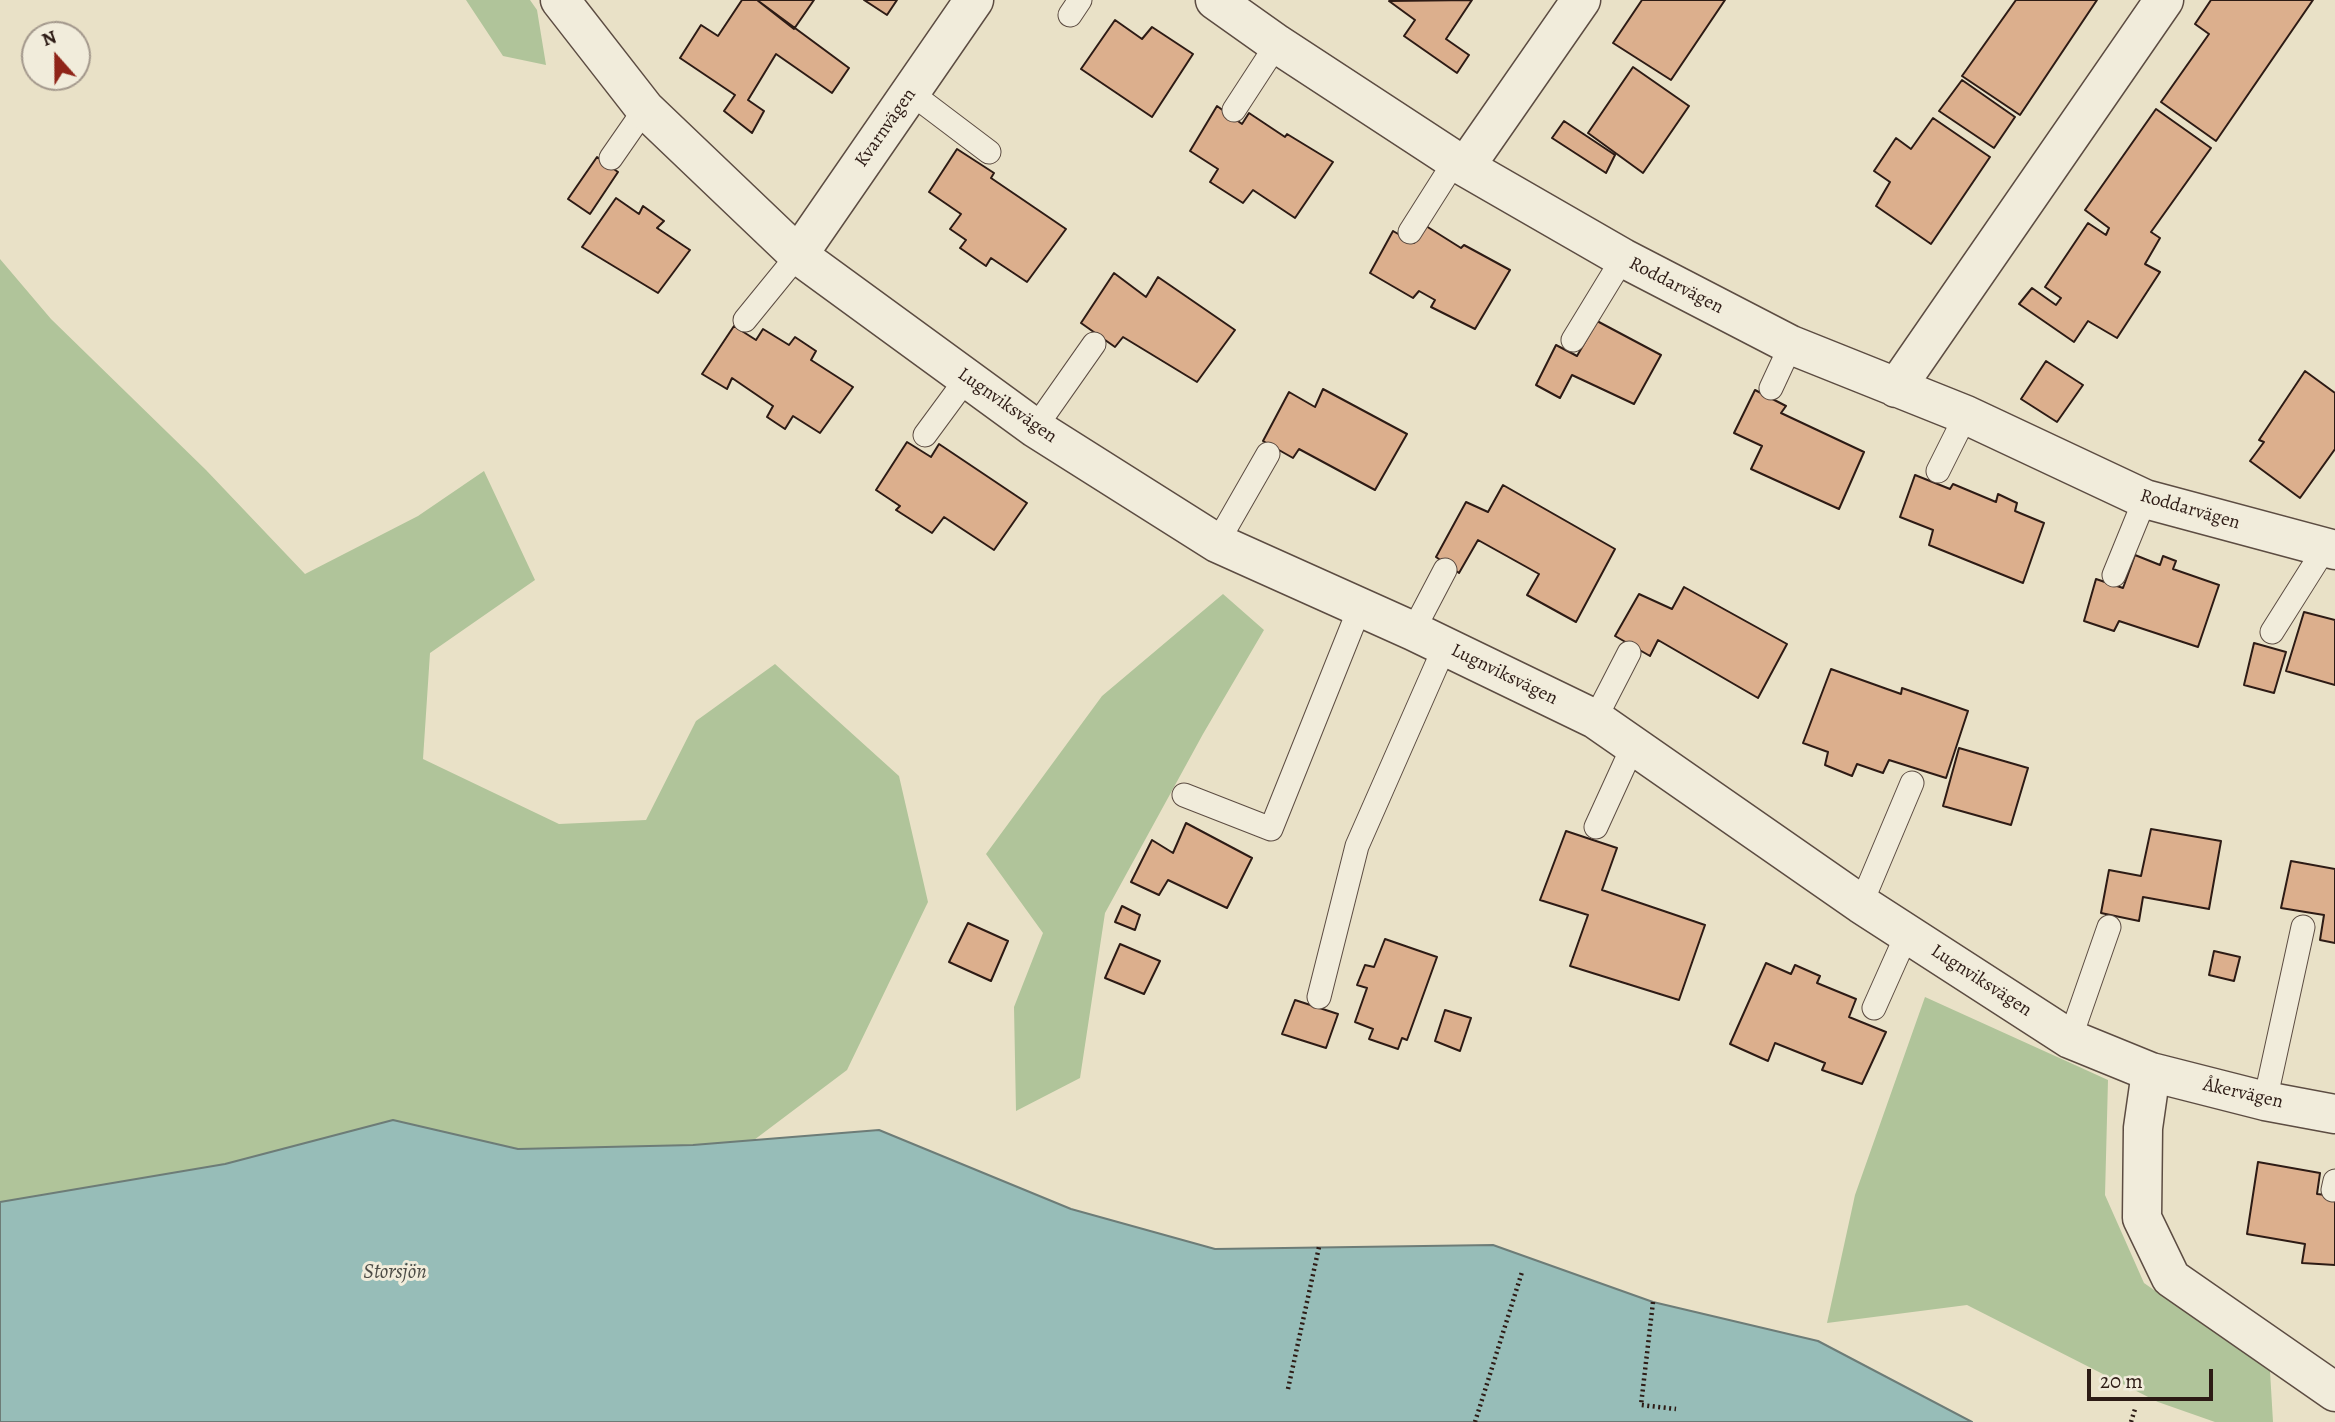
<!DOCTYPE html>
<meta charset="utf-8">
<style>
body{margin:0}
#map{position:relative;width:2335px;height:1422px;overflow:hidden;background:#e9e1c7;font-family:Alegreya,serif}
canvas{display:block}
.north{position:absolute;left:21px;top:21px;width:70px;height:70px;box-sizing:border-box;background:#f1ecdb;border:2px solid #a3988c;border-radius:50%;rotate:339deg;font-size:19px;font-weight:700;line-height:28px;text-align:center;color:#2d1b15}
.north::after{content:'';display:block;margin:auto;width:24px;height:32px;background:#8f2418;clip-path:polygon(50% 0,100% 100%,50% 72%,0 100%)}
.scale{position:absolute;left:2087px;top:1369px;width:126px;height:32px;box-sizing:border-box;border:4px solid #2d1b15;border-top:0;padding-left:9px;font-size:21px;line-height:24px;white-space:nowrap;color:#2d1b15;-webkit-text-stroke:5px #f1ecdb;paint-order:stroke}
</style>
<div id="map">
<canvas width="2335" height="1422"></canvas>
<div class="north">N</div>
<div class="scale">20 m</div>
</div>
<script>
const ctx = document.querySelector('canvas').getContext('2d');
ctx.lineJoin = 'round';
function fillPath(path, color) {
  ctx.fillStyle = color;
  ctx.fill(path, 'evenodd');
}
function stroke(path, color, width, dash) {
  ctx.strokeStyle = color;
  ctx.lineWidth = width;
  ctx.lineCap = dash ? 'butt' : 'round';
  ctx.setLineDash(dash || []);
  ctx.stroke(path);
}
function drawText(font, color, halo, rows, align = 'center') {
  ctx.font = font + ' Alegreya,serif';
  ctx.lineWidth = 6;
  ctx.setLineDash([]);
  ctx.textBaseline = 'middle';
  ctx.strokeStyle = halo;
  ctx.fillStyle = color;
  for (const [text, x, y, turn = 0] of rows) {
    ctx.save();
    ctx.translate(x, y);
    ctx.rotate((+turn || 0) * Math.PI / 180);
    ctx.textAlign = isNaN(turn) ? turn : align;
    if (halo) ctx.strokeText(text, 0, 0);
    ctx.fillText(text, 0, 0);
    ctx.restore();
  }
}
const green = new Path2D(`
 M466,0H530L537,10L546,65L503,56Z
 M0,259L51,319L206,470L305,574L418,516L484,471L535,580L430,653L423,759L559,824L646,820L696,721L775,664L899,776L928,902L847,1070L754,1140L693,1145L518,1149L393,1120L225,1164L0,1202Z
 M1223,594L1264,630L1203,734L1105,913L1080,1078L1016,1111L1014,1007L1043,933L986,854L1102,696Z
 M1925,997L2108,1080L2105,1195L2144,1283L2270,1371L2273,1422H2215L2158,1402L1967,1305L1827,1323L1855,1195Z`);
const water = new Path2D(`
 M393,1120L518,1149L693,1145L879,1130L1071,1209L1215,1249L1493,1245L1653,1302L1818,1341L1972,1422H0V1202L225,1164Z`);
const building = new Path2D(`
 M742,0H757L849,68L832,93L776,54L748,100L764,111L752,133L724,111L735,95L680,58L701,25L718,36Z
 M757,0H814L794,29Z
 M864,0H897L887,15Z
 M1472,0L1446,39L1469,55L1457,73L1404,36L1415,20L1389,1Z
 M1725,0L1671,80L1613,43L1642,0Z
 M2016,0H2097L2020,115L1962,76Z
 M2211,0H2313L2216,141L2161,102L2209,34L2195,24Z
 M1115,20L1142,39L1152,27L1193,54L1152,117L1081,69Z
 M1633,67L1689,106L1643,173L1588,133Z
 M1962,80L2015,117L1994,148L1939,111Z
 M1217,106L1242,124L1249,113L1285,137L1287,134L1333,162L1295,218L1253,190L1243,203L1210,182L1218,169L1190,151Z
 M2156,109L2211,148L2151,232L2160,238L2145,264L2160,272L2117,338L2088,321L2074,342L2019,304L2032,288L2056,305L2061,298L2045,287L2088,223L2106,235L2109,228L2085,210Z
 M1933,118L1990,157L1931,244L1876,206L1890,182L1874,171L1896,138L1911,149Z
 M1564,121L1615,155L1606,173L1552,138Z
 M957,149L994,173L991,178L1066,229L1027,282L991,258L986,266L960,248L966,240L950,229L961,214L929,192Z
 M597,157L618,172L590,214L568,199Z
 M616,198L639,214L643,206L664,221L657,228L690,250L658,293L582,247Z
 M1426,226L1461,248L1464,245L1510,270L1475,329L1431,307L1435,300L1419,291L1413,298L1370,273L1393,231L1414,243Z
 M1114,273L1146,297L1158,277L1235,330L1197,382L1123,337L1115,347L1081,323Z
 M1597,321L1661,355L1634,404L1572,375L1560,398L1536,385L1556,345L1577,356Z
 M734,326L756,340L763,329L789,345L795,337L816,351L811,360L853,387L820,433L793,416L785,429L767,417L773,406L732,378L727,389L702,374Z
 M2046,361L2083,385L2057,422L2021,399Z
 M2305,371L2335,393V449L2300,498L2250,461L2264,442L2259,440Z
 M1323,389L1407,434L1375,490L1299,449L1293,458L1263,441L1289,392L1315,407Z
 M1755,390L1786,406L1781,413L1864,452L1839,509L1751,469L1762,446L1734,433Z
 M907,442L931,457L939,444L1027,503L994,550L944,517L932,533L896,510L900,506L876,490Z
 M1915,475L1950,489L1953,484L1996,502L1998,494L2017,503L2015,511L2044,523L2023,583L1929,545L1933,530L1900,517Z
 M1503,485L1615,549L1576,622L1527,595L1539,574L1478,540L1459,573L1436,557L1466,502L1488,512Z
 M2135,555L2160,565L2163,556L2176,561L2173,569L2219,585L2198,647L2119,621L2114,631L2084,621L2096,579L2123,588Z
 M1684,587L1787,644L1758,698L1658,640L1650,656L1615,636L1639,594L1672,609Z
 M2304,612L2335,620V685L2286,671Z
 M2254,643L2286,652L2274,693L2244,685Z
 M1831,669L1901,694L1902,688L1968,711L1946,778L1889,760L1883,773L1857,764L1852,776L1825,765L1828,752L1803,743Z
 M1959,748L2028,768L2011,825L1943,806Z
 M1186,823L1252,858L1227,908L1168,880L1159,895L1131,882L1152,840L1173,853Z
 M2151,829L2221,841L2209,909L2143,897L2139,921L2101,913L2109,870L2141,876Z
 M1566,831L1617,848L1602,890L1705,925L1679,1000L1570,966L1588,915L1540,900Z
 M2291,861L2335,869V943L2320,940L2324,915L2281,908Z
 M1122,906L1140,915L1135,930L1115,922Z
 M968,923L1008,941L991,981L949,962Z
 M1385,939L1437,957L1407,1040L1402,1038L1398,1049L1369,1039L1373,1029L1355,1022L1367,988L1357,985L1365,965L1374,967Z
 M1120,944L1160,961L1144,994L1105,978Z
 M2214,951L2240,957L2234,981L2209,975Z
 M1766,963L1791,974L1795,965L1820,976L1817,983L1856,999L1849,1017L1886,1032L1862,1084L1822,1070L1825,1063L1775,1043L1768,1061L1730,1044Z
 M1295,1000L1338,1014L1326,1048L1282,1034Z
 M1445,1010L1471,1018L1460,1051L1435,1041Z
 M2258,1162L2320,1173L2317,1194L2335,1196V1265L2302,1263L2305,1244L2247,1234Z`);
const path = new Path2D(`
 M1653,1302L1641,1405L1676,1409
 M1288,1389L1319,1247
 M1475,1422L1522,1272
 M2131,1422L2135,1409`);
const service = new Path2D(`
 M1070,15L1080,0
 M911,93L989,152
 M1234,110L1277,44
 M611,158L645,109
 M1410,232L1455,161
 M745,320L798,255
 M1573,340L1623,258
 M1771,388L1791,345
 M1035,428L1094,344
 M925,435L967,378
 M1938,471L1966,415
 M1217,543L1268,454
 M2114,575L2145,499
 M1413,631L1445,570
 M2272,632L2325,548
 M1595,719L1629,653
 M1184,795L1271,829L1360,607
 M1596,827L1633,746
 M1861,904L1912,783
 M1319,997L1357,846L1445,646
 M1874,1008L1907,934
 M2070,1039L2109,927
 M2265,1101L2303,927
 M2333,1190L2335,1181`);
const minor = new Path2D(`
 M560,0L645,109L798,255L1035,428L1217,543L1413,631L1595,719L1861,904L2070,1039L2151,1072L2143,1128L2142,1218L2171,1278L2335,1392
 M1215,0L1277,44L1465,167L1623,258L1791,345L1966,415L2145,499L2335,550
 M1465,167L1581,0
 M798,255L974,0
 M1896,388L2164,0
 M2151,1072L2265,1101L2335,1114`);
const streetNames = [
 ["Kvarnvägen",886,128,-55],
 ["Roddarvägen",1676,286,27],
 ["Lugnviksvägen",1007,406,35],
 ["Roddarvägen",2190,510,16],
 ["Lugnviksvägen",1504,675,26],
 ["Lugnviksvägen",1981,981,33],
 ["Åkervägen",2243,1094,13]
];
const waterNames = [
 ["Storsjön",395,1273]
];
fillPath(green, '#b0c49a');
fillPath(water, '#97bdb8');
stroke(water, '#6d7c77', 2);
fillPath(building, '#dcaf8d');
stroke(building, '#2d1b15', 2);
stroke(service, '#5c4c42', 25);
stroke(minor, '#5c4c42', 41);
stroke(path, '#2d1b15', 4.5, [2, 3.5]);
stroke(service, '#f1ecdb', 23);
stroke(minor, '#f1ecdb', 38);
drawText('19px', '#2d1b15', '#f1ecdb', streetNames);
drawText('italic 21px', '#4d4c46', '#f1ecdb', waterNames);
</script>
